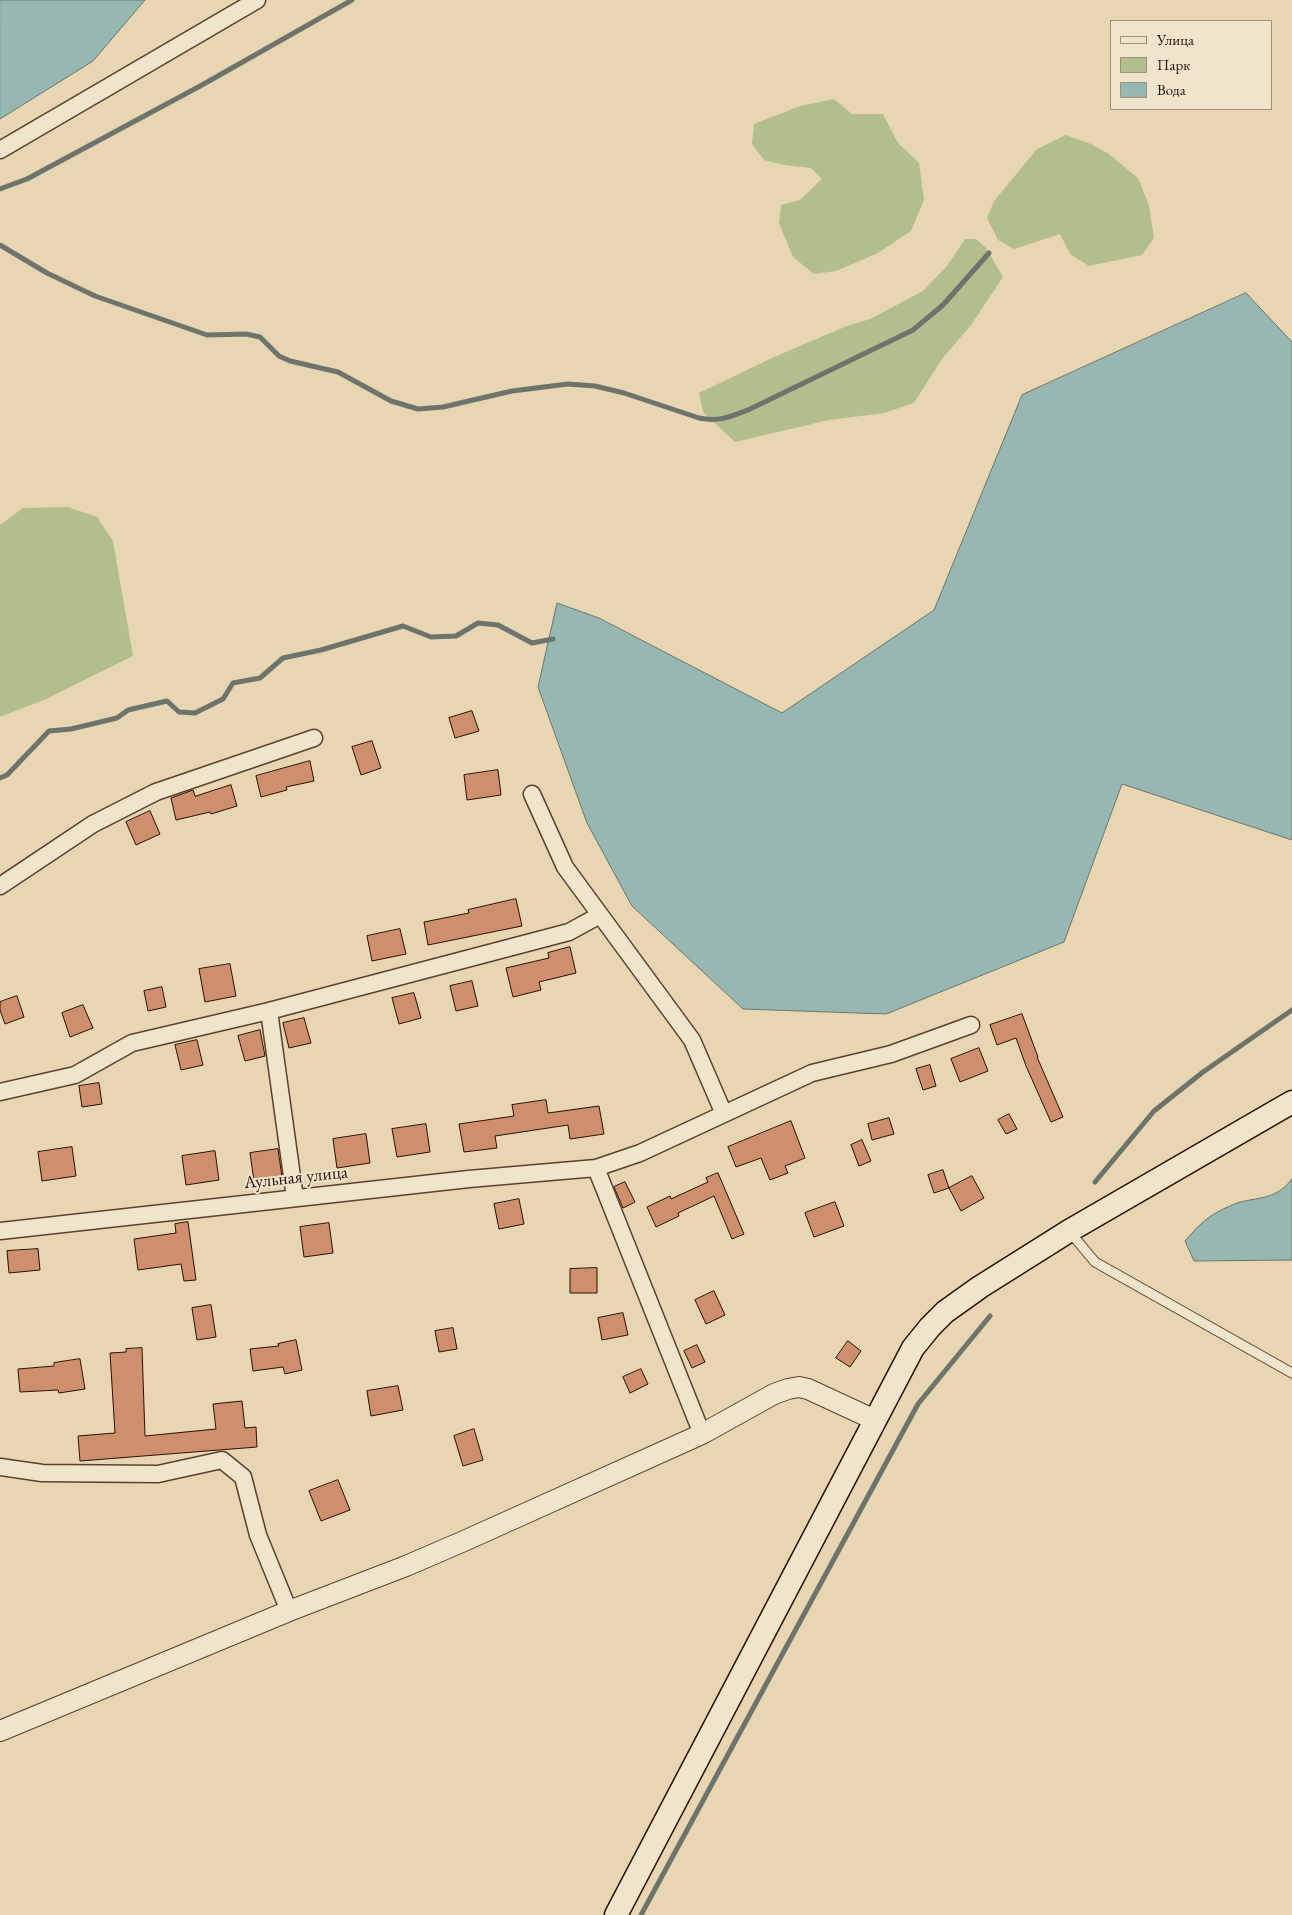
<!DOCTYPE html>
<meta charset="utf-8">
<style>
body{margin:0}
#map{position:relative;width:1292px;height:1915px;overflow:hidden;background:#e7d6b1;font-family:"EB Garamond",serif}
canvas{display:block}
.legend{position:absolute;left:1110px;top:20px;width:162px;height:90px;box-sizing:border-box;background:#efe4cc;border:1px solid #a18e7b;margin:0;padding:6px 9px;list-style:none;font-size:15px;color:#2c0e02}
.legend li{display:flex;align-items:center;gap:10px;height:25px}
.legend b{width:25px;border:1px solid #a18e7b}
</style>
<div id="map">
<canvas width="1292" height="1915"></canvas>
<ul class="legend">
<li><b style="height:6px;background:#efe4cc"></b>Улица</li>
<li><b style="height:14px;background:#b3be8e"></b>Парк</li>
<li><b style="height:14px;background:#97b8b2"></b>Вода</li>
</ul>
</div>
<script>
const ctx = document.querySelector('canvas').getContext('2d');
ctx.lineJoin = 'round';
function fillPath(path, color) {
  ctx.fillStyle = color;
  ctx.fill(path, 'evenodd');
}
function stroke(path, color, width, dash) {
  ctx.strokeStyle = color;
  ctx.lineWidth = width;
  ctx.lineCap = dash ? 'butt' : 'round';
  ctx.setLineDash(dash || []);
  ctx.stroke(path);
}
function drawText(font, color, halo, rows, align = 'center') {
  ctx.font = font + ' "EB Garamond",serif';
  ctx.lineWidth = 4;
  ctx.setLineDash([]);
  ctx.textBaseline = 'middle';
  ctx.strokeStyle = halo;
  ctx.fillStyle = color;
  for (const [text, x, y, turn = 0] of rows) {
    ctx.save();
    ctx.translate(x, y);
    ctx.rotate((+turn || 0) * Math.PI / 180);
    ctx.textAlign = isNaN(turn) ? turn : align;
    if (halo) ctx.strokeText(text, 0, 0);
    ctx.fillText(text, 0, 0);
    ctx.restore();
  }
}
const green = new Path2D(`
 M834,99L852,114H883L898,143L919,163L924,200L911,231L878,253L836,271L814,274L793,257L779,223L781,205L800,200L822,179L811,168L784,165L764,160L752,144L754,124L800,106Z
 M1066,135L1091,144L1109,154L1138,178L1149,205L1154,238L1142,255L1089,266L1070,254L1060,234L1014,249L998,240L987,218L994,201L1037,149Z
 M965,239H976L986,248L1003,277L971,325L942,359L914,403L884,413L829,420L735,442L703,412L699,393L774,357L847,326L870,319L923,291L947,266Z
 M68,507L97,517L113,541L133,656L46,699L0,717V525L23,508Z`);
const water = new Path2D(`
 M0,0H145L93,61L0,119Z
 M1246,293L1292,342V840L1122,784L1064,942L886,1014L743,1009L632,906L587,823L538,687L557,603L599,618L782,713L934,610L1022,395Z
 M1292,1179V1260L1194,1261L1185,1241C1200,1224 1208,1215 1230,1206C1252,1195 1273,1204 1292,1179Z`);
const stream = new Path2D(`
 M0,189L27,179L202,85L352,0
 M0,245L47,273L95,296L207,335L246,334L260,337L279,356L290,361L338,372L391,401L418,409L443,407L512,391L568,384L595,386L624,393L699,418C720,422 729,417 748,410L913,330L943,305L989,253
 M0,778L7,775L49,731L71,729L117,718L128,710L167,701L179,712L195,713L223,699L233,683L260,678L283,658L321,650L403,626L431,637L456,636L478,623L498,625L532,643L553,639
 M1095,1182L1154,1111L1203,1072L1292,1010
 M641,1915L918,1404L990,1316`);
const building = new Path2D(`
 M472,711L479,731L455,738L449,718Z
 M372,741L381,768L361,775L352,747Z
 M310,761L314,781L286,787L287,790L261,797L256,776Z
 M498,770L501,795L467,800L464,775Z
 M231,785L237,806L211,814L210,812L176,820L171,798L193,790L195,796Z
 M150,811L160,834L136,845L126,822Z
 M516,899L522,926L428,945L424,922L469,913L468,910Z
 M400,929L406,954L372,961L367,936Z
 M570,947L576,973L539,982L541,990L513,997L506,968L549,958L548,953Z
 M230,964L236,996L205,1002L199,969Z
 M472,981L478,1006L456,1011L450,986Z
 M162,987L166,1007L148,1011L144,991Z
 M414,993L421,1018L399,1024L392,998Z
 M17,996L24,1017L5,1024L0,1010V1002Z
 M83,1005L93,1028L70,1037L62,1013Z
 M1022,1014L1038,1057H1037L1063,1117L1051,1122L1026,1066L1016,1038L997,1045L990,1025Z
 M304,1018L311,1043L289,1048L283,1023Z
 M260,1030L265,1056L245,1061L238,1036Z
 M197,1040L203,1065L181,1070L175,1045Z
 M979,1048L988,1071L960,1082L951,1059Z
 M930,1065L936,1086L923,1090L916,1069Z
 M99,1083L102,1104L82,1107L79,1086Z
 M546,1100L548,1113L599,1106L604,1134L570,1139L568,1125L495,1136L497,1148L464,1152L459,1124L514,1116L512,1105Z
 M1009,1114L1017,1129L1006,1134L998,1120Z
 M889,1118L894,1134L872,1140L868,1124Z
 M791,1121L805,1158L785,1166L788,1173L770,1180L761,1158L736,1167L728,1147Z
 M426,1124L430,1152L397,1157L392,1129Z
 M366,1134L370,1163L337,1168L333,1139Z
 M862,1140L871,1161L859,1166L851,1145Z
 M72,1147L76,1176L42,1181L38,1152Z
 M278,1149L282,1177L254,1181L250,1153Z
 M215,1151L219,1180L186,1185L182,1156Z
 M943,1170L949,1188L934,1193L928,1175Z
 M718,1173L744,1234L732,1239L714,1196L678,1213L679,1216L656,1227L647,1207L670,1196L671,1199L708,1182L706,1178Z
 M972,1176L984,1198L961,1211L949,1188Z
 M625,1182L635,1202L623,1208L614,1187Z
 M519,1199L524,1224L499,1229L494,1204Z
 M835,1202L844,1226L814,1237L805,1213Z
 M188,1222L196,1280L184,1281L181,1264L138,1270L134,1239L176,1233L175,1224Z
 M329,1223L333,1253L304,1257L300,1227Z
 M38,1249L40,1270L9,1273L7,1251Z
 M597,1268V1293H570V1269Z
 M714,1291L725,1315L706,1324L695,1300Z
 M211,1305L216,1337L197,1340L192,1308Z
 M623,1313L628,1335L602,1340L598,1318Z
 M453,1328L457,1349L439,1352L435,1331Z
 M296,1340L302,1370L285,1374L283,1367L253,1371L250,1349L279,1346L278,1344Z
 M848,1341L861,1351L850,1367L836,1358Z
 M697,1345L705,1362L692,1368L684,1351Z
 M142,1348L145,1436L216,1429L213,1404L242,1401L245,1428L256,1427L257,1447L80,1461L78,1436L115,1433L110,1353L126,1352V1349Z
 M80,1359L85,1389L59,1393L58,1390L20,1392L18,1369L54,1366V1363Z
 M641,1369L648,1384L630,1393L623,1377Z
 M398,1386L403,1410L371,1416L367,1391Z
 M474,1429L483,1460L463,1466L454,1436Z
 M338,1480L350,1510L321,1521L309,1491Z`);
const service = new Path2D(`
 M1069,1231L1095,1262L1292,1373`);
const minor = new Path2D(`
 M0,150L257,0
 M532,794L565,867L692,1040L724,1114
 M0,886L93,824L156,792L314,738
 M269,1011L295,1198
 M0,1092L75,1075L132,1043L269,1011L569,932L600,915
 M0,1231L469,1179L596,1168
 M702,1434L596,1168L640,1153L812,1073L891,1054L971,1025
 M0,1467L42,1473L158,1474L222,1460L243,1477L258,1535L289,1611`);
const tertiary = new Path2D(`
 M0,1731L289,1611L406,1566L464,1541L702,1434L774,1394L788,1389L799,1387L808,1389L875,1420`);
const secondary = new Path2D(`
 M616,1915L913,1348L930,1327L945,1312L980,1287L1069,1231L1292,1102`);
const streetNames = [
 ["Аульная улица",296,1178,-6]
];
fillPath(green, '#b3be8e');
fillPath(water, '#97b8b2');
stroke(water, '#6c746c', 1);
stroke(stream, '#6c746c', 5);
fillPath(building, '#cd8f6c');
stroke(building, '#2c0e02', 1);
stroke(service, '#5b402e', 11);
stroke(minor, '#5b402e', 19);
stroke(tertiary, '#5b402e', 22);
stroke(secondary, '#2c0e02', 25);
stroke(service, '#efe4cc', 9);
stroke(minor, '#efe4cc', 16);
stroke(tertiary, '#efe4cc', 20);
stroke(secondary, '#efe4cc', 22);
drawText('18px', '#2c0e02', '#efe4cc', streetNames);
</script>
